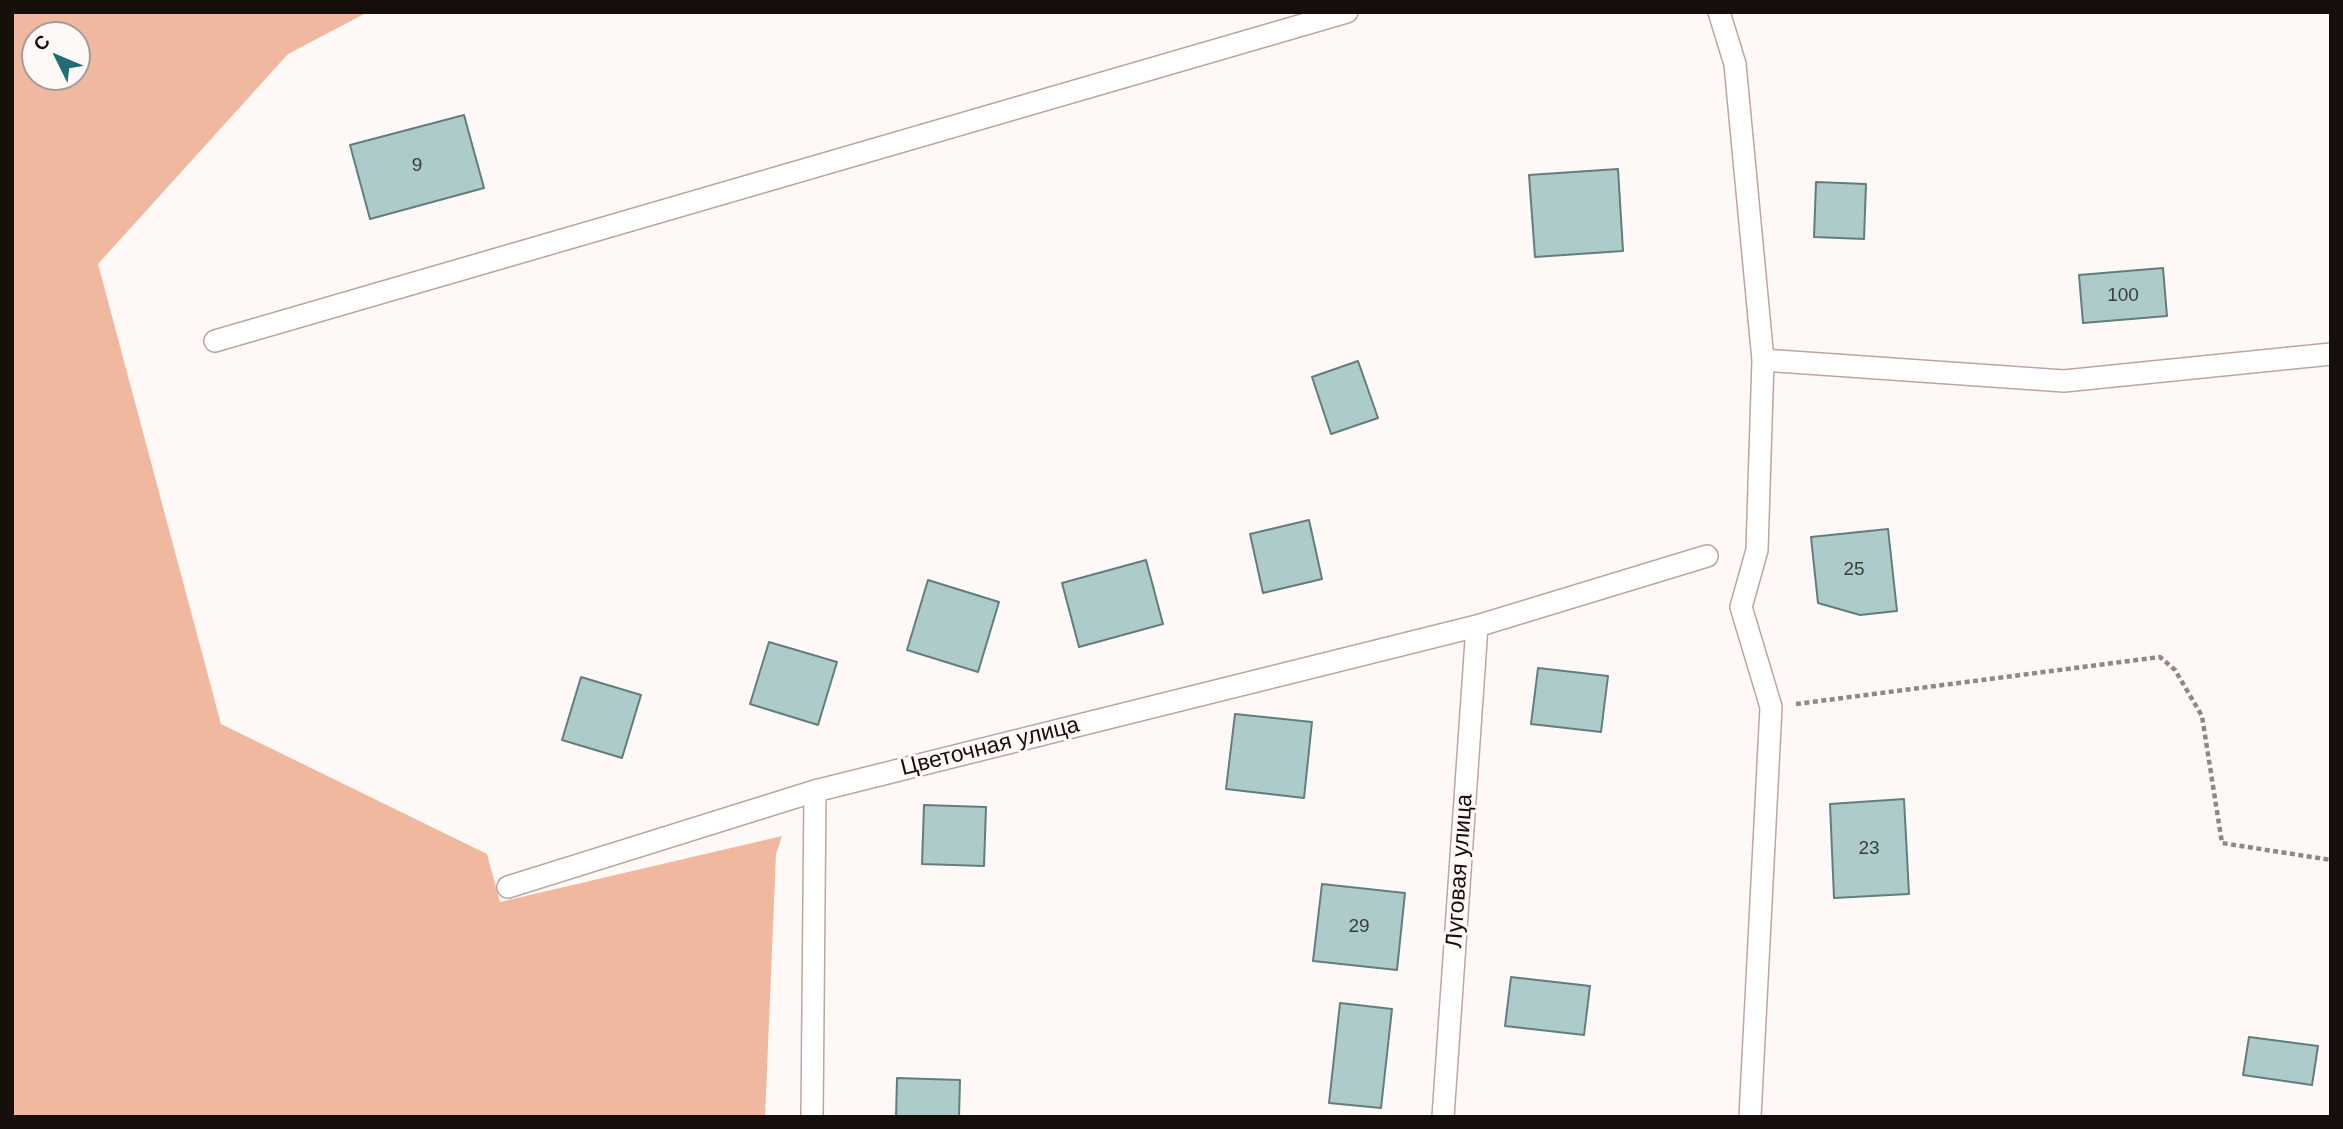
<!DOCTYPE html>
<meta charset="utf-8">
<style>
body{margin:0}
#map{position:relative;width:2343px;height:1129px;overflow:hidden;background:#fef9f7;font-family:Arial,sans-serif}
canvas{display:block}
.frame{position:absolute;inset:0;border:14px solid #160e0b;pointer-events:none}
.north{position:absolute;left:21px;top:21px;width:70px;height:70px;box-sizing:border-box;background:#fef9f7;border:2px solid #a19b99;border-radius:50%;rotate:313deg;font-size:19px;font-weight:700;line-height:28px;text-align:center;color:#160e0b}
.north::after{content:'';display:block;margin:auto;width:24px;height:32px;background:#226d72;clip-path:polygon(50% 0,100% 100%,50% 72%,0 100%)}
</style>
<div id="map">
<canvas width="2343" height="1129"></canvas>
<div class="frame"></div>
<div class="north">С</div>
</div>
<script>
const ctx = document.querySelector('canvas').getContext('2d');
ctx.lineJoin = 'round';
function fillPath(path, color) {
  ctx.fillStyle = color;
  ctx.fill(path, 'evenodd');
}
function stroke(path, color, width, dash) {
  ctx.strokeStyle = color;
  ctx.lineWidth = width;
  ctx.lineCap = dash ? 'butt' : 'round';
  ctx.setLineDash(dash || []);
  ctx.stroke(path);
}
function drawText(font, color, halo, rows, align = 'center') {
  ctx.font = font + ' Arial,sans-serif';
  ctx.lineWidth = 6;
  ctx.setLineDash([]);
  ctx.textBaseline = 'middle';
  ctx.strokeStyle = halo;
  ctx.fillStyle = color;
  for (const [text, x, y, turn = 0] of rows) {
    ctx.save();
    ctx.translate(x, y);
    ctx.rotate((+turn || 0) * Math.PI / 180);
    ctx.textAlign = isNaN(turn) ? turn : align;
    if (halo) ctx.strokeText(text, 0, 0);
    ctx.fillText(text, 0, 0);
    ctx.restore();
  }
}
const green = new Path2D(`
 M12,12H368L288,54L98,264L221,724L487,854L500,902L782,836L776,854L765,1117H12ZM35,35H77V77H35Z`);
const building = new Path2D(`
 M464,115L484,188L370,219L350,145Z
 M1618,169L1623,251L1535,257L1529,175Z
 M1816,182L1866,184L1864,239L1814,237Z
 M2163,268L2167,316L2083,323L2079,275Z
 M1358,361L1378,418L1331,434L1312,377Z
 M1309,520L1322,579L1263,593L1250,534Z
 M1888,529L1897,611L1860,615L1818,603L1811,537Z
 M1146,560L1163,624L1079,647L1062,583Z
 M928,580L999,602L978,672L907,650Z
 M769,642L837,662L818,725L750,704Z
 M1538,668L1608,676L1601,732L1531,724Z
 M581,677L641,695L622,758L562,740Z
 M1235,714L1312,722L1304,798L1226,789Z
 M1904,799L1909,894L1834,898L1830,804Z
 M924,805L986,807L984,866L922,864Z
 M1322,884L1405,893L1397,970L1313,961Z
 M1511,977L1590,986L1584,1035L1505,1026Z
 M1340,1003L1392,1009L1381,1108L1329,1103Z
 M2249,1037L2318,1046L2312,1085L2243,1075Z
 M897,1078L960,1080L959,1117H896Z`);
const path = new Path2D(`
 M1796,704L2160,657L2175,670L2202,716L2222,843L2331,860`);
const lane = new Path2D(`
 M1719,12L1735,64L1763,360
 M215,341L1347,12
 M508,887L815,791L1477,626L1707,556
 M812,1117L815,791
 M1443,1117L1477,626
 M1750,1117L1771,707L1741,607L1757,550L1763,360L2064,381L2331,354`);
const numberNames = [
 ["9",417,166],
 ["100",2123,296],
 ["25",1854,570],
 ["23",1869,849],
 ["29",1359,927]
];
const streetNames = [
 ["Цветочная улица",990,747,-14],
 ["Луговая улица",1460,871,-86]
];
fillPath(green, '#efb89f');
fillPath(building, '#aecbcc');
stroke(building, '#637d7f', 2);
stroke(lane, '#bda69c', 24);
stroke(path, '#8f8886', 4.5, [5, 3.5]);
stroke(lane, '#fff', 21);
drawText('19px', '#3c3d3b', null, numberNames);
drawText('23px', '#160e0b', '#fef9f7', streetNames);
</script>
